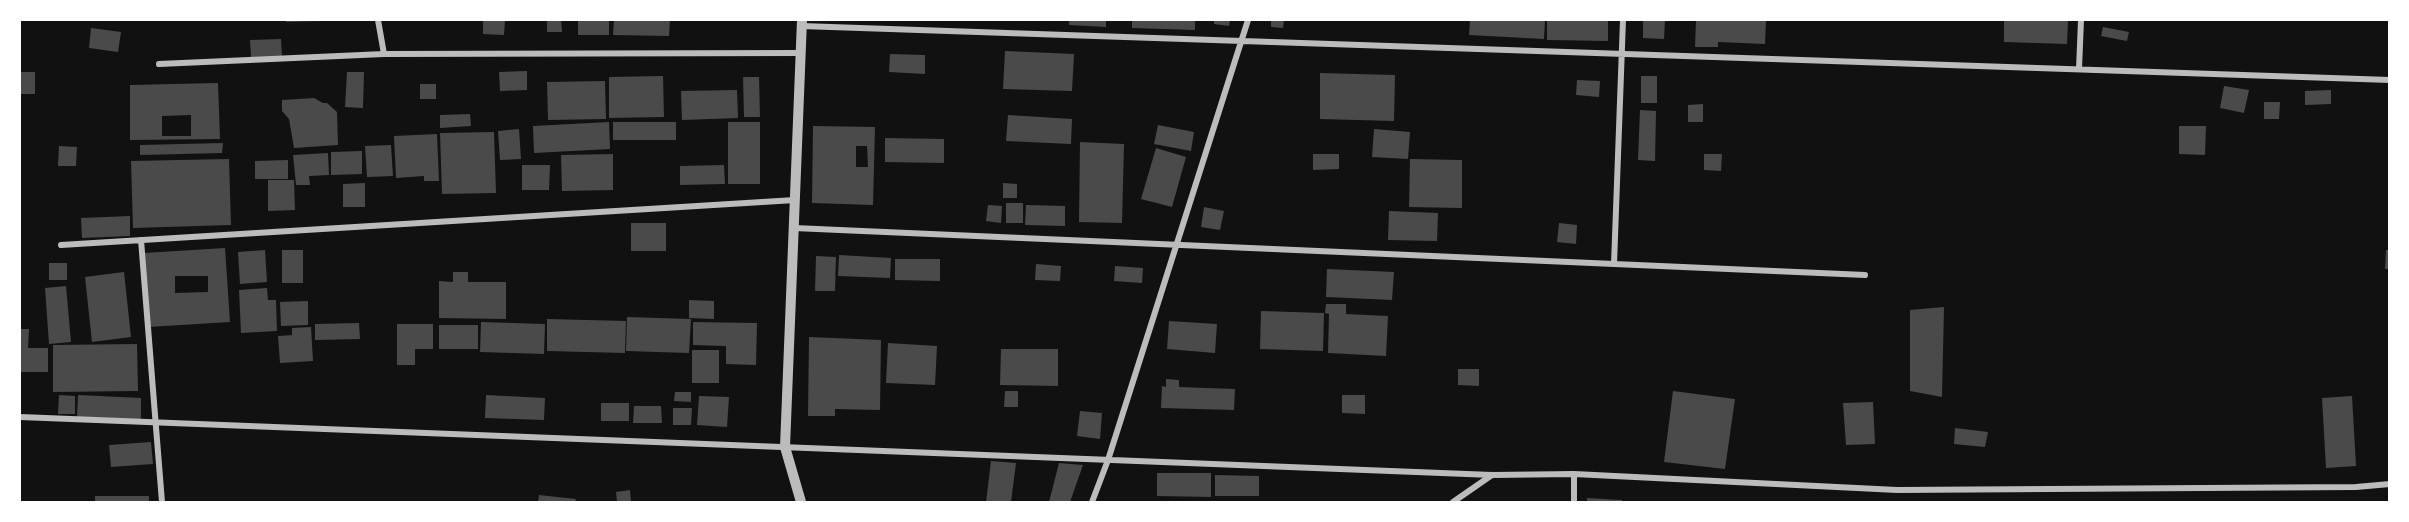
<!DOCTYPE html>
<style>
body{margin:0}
#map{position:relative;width:2409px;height:522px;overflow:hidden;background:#111;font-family:Montserrat,sans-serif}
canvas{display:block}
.frame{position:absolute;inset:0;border:21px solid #fff;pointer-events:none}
</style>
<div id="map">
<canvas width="2409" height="522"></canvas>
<div class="frame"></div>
</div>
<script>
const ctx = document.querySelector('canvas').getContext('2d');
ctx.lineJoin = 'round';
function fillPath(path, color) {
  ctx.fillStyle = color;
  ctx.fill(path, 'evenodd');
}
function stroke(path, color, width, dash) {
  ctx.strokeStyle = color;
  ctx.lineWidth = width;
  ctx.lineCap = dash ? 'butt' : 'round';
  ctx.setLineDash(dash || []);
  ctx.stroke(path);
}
const building = new Path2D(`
 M286,20H318V21L286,22Z
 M483,20H505L504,35L483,34Z
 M547,20H561L562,32H547Z
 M578,20H609V35H578Z
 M614,20H670L669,36L613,35Z
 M1069,20H1106V27L1069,25Z
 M1132,20H1195V30L1132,28Z
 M1214,20H1230L1229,26L1214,24Z
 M1271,20H1284L1283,28L1271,27Z
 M1470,20H1545L1544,39L1469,35Z
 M1547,20H1608V41L1547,40Z
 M1643,20H1665L1664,39L1643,38Z
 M1696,20H1766L1765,44L1718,42V47H1695Z
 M2004,20H2068L2067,44L2004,42Z
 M2103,27L2129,32L2127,41L2101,36Z
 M91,28L121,32L118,52L89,48Z
 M281,39L282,57H251L250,40Z
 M1005,51L1074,54L1072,91L1003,89Z
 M890,54L925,55V74L889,72Z
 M527,71V90L500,91L499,72Z
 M20,72H35V94H20Z
 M347,72H364L363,108L345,107Z
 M1320,73L1395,75L1394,121L1320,119Z
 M663,76L664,117L609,118V77Z
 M1641,76H1657V103H1641Z
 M743,77H759L760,117H744Z
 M1577,80L1600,81L1599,97L1576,95Z
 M605,81L606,119L548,120L547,82Z
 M218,83L220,139L130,140V85ZM191,115V136H162V116Z
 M420,84H436V99H420Z
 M2224,86L2249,90L2244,113L2220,108Z
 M737,90L738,118L682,120L681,91Z
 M2331,90V104L2305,105V91Z
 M314,98L323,103H327L337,112L338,145L294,148L289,119L282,111V100Z
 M2264,102H2280L2279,119H2264Z
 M1703,104V122H1688V105Z
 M1640,110L1656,111L1655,161L1638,160Z
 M470,114L471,126L440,128V115Z
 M1008,115L1072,119L1071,144L1006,141Z
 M609,122L610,149L534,153L533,126Z
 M613,122H676V140H613Z
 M728,122H760V184H728Z
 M1158,125L1194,132L1191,151L1154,144Z
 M813,126L875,127L873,205L812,203ZM856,146H867L868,167H856Z
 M2179,126H2206L2205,155L2179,154Z
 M519,129L521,159L500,160L498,131Z
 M1374,129L1410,132L1408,159L1372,157Z
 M494,132L496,193L442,194L440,133Z
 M437,134L439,181H424V176L396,178L394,136Z
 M885,138L944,139V163L885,162Z
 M1080,142L1124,144L1122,223L1079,222Z
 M223,143L222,153L140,155V145Z
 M391,145L393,176L367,177L365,146Z
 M59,146L77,147L76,166H58Z
 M1156,148L1186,157L1172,207L1141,199Z
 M362,151V174L331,175V152Z
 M328,153L329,175L309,176L310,185H296L293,155Z
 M613,154V190L562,191L561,155Z
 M1313,154H1339V169L1313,170Z
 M1704,154H1722L1721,171L1704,170Z
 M229,159L231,225L133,228L131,161Z
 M1410,159L1462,160V208L1409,207Z
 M288,160V179H255V161Z
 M522,165H550L549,190H522Z
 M724,165L725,184L680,185V166Z
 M268,180H294L295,210L268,211Z
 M365,183V207H343V184Z
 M1003,183L1017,184V198H1003Z
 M1006,203H1023V223H1006Z
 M988,205L1002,206L1001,223L986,221Z
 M1026,205L1065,206V226L1025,225Z
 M1204,207L1224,211L1220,230L1201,227Z
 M1389,211L1438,213L1437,241L1388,240Z
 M130,216V236L82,238L81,218Z
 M631,223H666V251H631Z
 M1559,223L1577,225L1576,244L1557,242Z
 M225,248L230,322L148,327L144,253ZM175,276H208V292L175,293Z
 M265,250L267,282L240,284L238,252Z
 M282,250H303V283H282Z
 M2386,250H2390V269H2385Z
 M839,255L891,258L890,278L838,276Z
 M816,256L836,257L835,291H815Z
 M895,259H940V281L895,280Z
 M49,263H67V280H49Z
 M1036,264L1061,266L1060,281L1035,280Z
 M1115,266L1143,268L1142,283L1114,281Z
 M1327,269L1394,272L1392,300L1326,297Z
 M124,272L131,337L92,342L85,277Z
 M453,272H468V282H506V319L439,318V281L453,282Z
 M66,286L71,342L49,344L45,288Z
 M267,288L268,300H276L277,331L241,333L239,290Z
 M689,300L714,301V319L689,318Z
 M308,301V325L281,326L280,302Z
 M1326,304H1346V314L1388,316L1386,356L1328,353L1329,314L1325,313Z
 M1944,307L1942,397L1910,391V310Z
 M1261,311L1324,313L1323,351L1260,349Z
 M627,317L691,319L689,353L626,351Z
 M547,319L626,321L625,353L547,351Z
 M1169,321L1217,324L1215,353L1167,349Z
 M481,322L545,324L544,354L480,352Z
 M693,322L757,323L756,365L726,364V346L693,345Z
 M359,323L360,339L315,340V324Z
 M397,324H433V349H415V365H397Z
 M439,325H478V349H439Z
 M311,327L313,361L280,363L278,336L292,335V328Z
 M20,329H29L28,348H48V372H20Z
 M809,337L881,340L880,410L835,409V416H808Z
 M888,343L937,346L935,385L886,383Z
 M137,344L138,391L53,392V345Z
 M1001,349H1058V386L1000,385Z
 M692,350H719V383H692Z
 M1458,369H1479V386L1458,385Z
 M1166,379L1179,380V387L1235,389L1234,410L1161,408L1162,386L1166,387Z
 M1005,391H1018V407H1004Z
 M1673,391L1735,399L1725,469L1664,462Z
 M675,392H691V402L674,401Z
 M59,395L75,396V414H58Z
 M78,395L141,398V420L77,418Z
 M486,395L545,398L544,420L485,418Z
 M1342,395H1365V414L1342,413Z
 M699,396L729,397L727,427L697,425Z
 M2352,396L2356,466L2326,468L2322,398Z
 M1873,402L1875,444L1846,445L1843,403Z
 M601,403H629V421H601Z
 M634,406H661L662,423H633Z
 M673,408H692L691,425H673Z
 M1080,411L1102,413L1100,439L1077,436Z
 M1955,428L1988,432L1985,447L1954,444Z
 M151,442L153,464L111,467L109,445Z
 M991,461L1016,463L1011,502H986Z
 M1059,463L1083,465L1070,502H1049Z
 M1157,473H1211V497L1157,496Z
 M1215,475L1259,476V496H1215Z
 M630,490L631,502H617L616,492Z
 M539,495L576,499L575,502H538Z
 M95,496H149V502H95Z
 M1587,498L1622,500V502H1587Z`);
const minor = new Path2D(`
 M378,20L384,54
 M801,26L2390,80
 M159,64L384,54L801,53
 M2079,69L2081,20
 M794,228L1865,275
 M141,240L162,502
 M61,245L795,200
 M1614,264L1623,20
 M20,417L1492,475L1574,474L1897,490L2356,487L2390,484
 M1092,502L1108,460L1248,20
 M1453,502L1492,475
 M1574,502V474`);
const tertiary = new Path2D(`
 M801,502L785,447L802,20`);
fillPath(building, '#4a4a4a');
stroke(minor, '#bcbcbc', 6);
stroke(tertiary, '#bcbcbc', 10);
</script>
